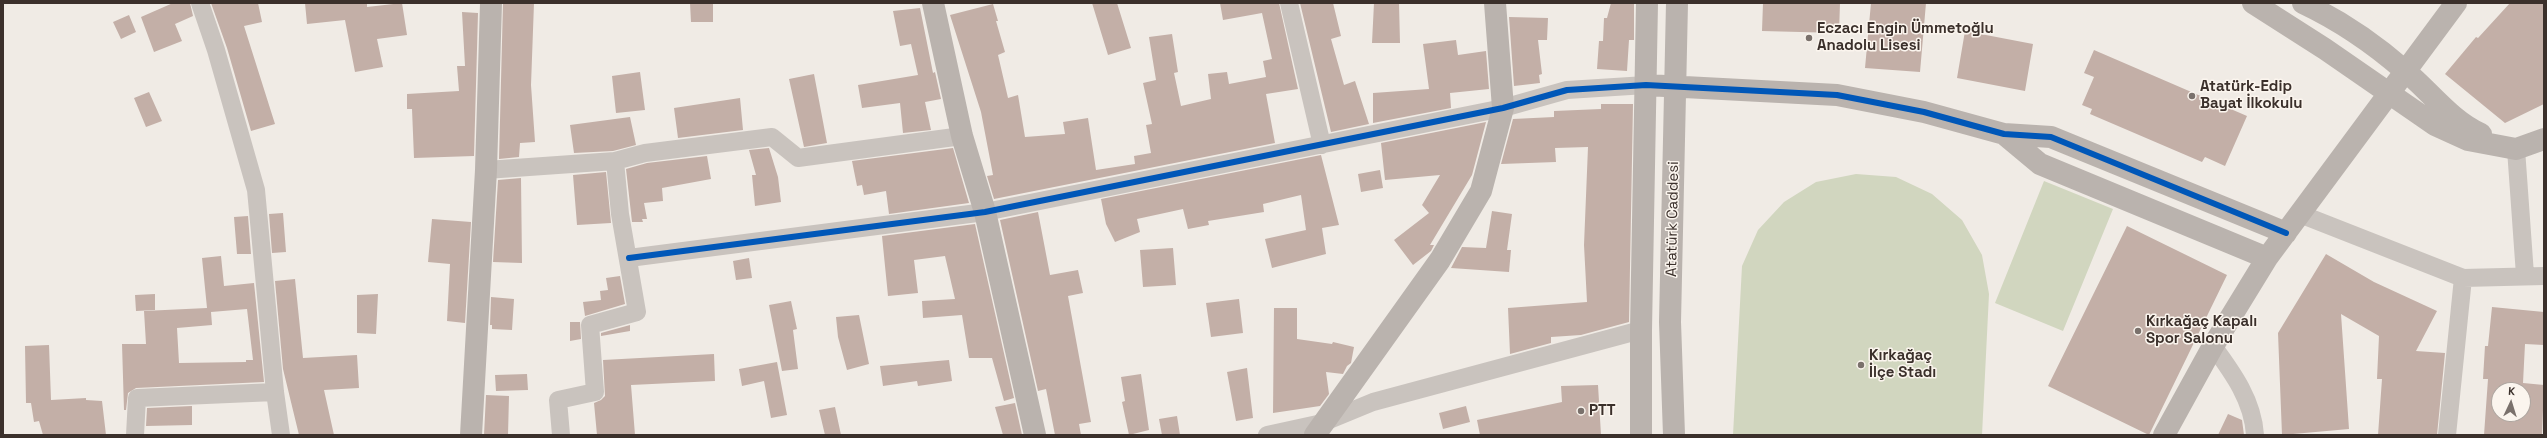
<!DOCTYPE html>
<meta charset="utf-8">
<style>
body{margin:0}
#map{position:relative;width:2547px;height:438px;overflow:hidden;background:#f0ebe5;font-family:"Space Grotesk",sans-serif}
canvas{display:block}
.frame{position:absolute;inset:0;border:4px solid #3b302b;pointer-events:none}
.north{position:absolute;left:2491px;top:382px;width:40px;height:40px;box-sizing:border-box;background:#fbf5ee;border:1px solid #aea6a0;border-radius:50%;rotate:4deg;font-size:11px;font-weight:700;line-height:16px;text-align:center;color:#3b302b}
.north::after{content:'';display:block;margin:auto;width:14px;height:18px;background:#7a716c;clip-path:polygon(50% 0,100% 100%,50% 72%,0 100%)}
</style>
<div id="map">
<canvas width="2547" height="438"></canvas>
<div class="frame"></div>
<div class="north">K</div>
</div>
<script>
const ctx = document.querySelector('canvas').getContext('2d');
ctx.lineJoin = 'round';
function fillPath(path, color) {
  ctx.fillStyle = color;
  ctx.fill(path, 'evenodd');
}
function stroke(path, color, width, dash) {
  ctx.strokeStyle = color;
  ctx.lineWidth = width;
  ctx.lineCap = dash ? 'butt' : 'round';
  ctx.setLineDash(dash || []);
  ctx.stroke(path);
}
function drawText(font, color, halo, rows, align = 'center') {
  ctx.font = font + ' "Space Grotesk",sans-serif';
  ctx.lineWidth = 3;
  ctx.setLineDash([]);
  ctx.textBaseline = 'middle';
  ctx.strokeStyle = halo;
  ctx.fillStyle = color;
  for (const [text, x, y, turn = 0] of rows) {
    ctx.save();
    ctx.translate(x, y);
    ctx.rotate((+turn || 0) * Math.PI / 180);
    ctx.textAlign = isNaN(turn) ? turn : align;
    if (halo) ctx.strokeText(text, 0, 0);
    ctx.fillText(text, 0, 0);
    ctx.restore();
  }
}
const green = new Path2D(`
 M1856,174L1896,177L1932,194L1962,220L1982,255L1989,294L1982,435H1733L1742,266L1758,230L1784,202L1816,182Z
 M2044,181L2113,209L2063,331L1995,303Z`);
const building = new Path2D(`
 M173,3H190L193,16L175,24L182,41L154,52L141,17Z
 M211,3H258L262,22L244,26L275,124L251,131L227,48Z
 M305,3H367V7L402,3L407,35L377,39L383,67L355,72L345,20L307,24Z
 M503,3H534L531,85L535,142L520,143L519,157L499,159Z
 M690,3H713V22H691Z
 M1092,3H1117L1131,48L1108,55Z
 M1220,3H1279L1298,89L1266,94L1275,143L994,199L987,176L993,175L981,112L950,15L993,4L998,21H996L1005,52L998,55L1008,98L1018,95L1025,137L1065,134L1063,122L1088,118L1096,170L1135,164L1134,156L1151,153L1146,125L1152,124L1143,83L1156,80L1149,37L1172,34L1178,72L1174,73L1181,106L1211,99L1208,74L1227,72L1229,84L1266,77L1263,61L1272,59L1262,13L1223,20Z
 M1300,3H1333L1341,36L1331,39L1344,85L1355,81L1369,124L1331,132Z
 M1374,3H1399L1400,43H1372Z
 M1611,3H1634V40H1629L1627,71L1597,69L1599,41H1603L1604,18H1607Z
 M1763,3H1840L1839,33L1762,31Z
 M1871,3H1926L1920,72L1865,68Z
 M2510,3H2544V104L2505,123L2445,74L2476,37L2478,38Z
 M920,8L933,73L935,72L941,99L925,102L931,130L903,133L900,103L862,108L858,85L918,75L911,44L900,46L893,11Z
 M462,12L478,13L474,156L414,158L412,109H407V94L459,91L457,66H465Z
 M129,15L136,32L121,39L113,22Z
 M1509,17L1548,18L1547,40H1538L1542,74L1539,75L1540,83L1514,86Z
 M1965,31L2033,44L2025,91L1957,78Z
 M1456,40L1458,55L1486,51L1489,89L1450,93L1451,108L1373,123V93L1429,89L1423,44Z
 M2094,50L2247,116L2225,166L2205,157L2202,162L2090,114L2092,109L2082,105L2094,77L2084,73Z
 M640,72L645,110L616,113L612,76Z
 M814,74L827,143L804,147L789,79Z
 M149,92L162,121L146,127L134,98Z
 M740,98L743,130L678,138L674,108Z
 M1601,104H1633L1629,322L1581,335L1551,337V343L1510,354L1508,308L1587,302L1584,245L1588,147L1555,148L1556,162L1501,164L1513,119L1554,117V111L1601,109Z
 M630,117L636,145L613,151L574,153L570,125Z
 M1486,122L1472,175L1430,245H1434L1431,251L1413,265L1394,240L1429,213L1422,205L1440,175L1385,180L1381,143Z
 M769,148L778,177L781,202L755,206L752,175H756L749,150Z
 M953,148L969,203L889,214L886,191L864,195L862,185L857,186L852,161Z
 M1321,155L1339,225L1322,228L1326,254L1272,268L1265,239L1306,230L1301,195L1263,204L1264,212L1208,221L1209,225L1188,229L1183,209L1137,219L1140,232L1115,242L1106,224L1101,199Z
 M707,156L711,179L662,188L663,201L644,203L647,219H642L643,222H632L626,169L647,163Z
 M1380,170L1383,188L1361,192L1358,174Z
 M606,172L611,223L577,225L573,175Z
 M521,178L522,263L493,262L498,180Z
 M1492,211L1512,214L1507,250H1511L1509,272L1451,268L1462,247L1486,248Z
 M1038,212L1050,275L1078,270L1083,293L1068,296L1091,422L1079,424L1081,435H1055L1046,389L1038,391L1000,220Z
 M283,213L286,252L272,253L269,214Z
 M248,216L251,254H237L234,217Z
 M432,219L471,222L465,323L447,321L450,264L428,262Z
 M975,224L1014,398L1004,401L992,358H969L962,315L923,318L922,301L955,299L945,256L914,260L918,293L888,296L882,236Z
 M2127,226L2227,275L2149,435L2048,386Z
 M1173,248L1176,285L1143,287L1140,250Z
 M2326,254L2374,282L2437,311L2416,351L2445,353L2437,435H2378L2382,379H2377L2379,336L2341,314L2349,429L2282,435L2278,333Z
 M221,256L224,286L254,283L264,382L136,388L128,393L126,410H124L122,344H146L144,311L207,308L202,258ZM247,309L253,360H246V362L179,363L177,328L212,325L211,312Z
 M749,258L752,278L736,280L733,261Z
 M620,276L625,304L585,316L583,302L601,300L600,291L608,290L606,278Z
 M295,279L303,358L357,355L359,388L324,390L334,435H299L283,369L275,281Z
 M155,294V310L136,311L135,295Z
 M378,294L376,334L357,333V295Z
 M491,297L514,299L512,330L492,329V325H490Z
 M1239,299L1243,333L1211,337L1206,303Z
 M791,301L797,329L793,330L798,369L782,371L769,305Z
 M2492,307L2544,312V345L2525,344L2523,383L2544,385L2542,435H2484L2488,379H2483L2485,346H2488ZM2499,390H2523V414H2499Z
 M1274,308H1297V339L1332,344L1333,342L1354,347L1351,363L1347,366L1343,374L1326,372L1329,394L1320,406L1273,413Z
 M859,315L869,364L847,370L838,337L836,317Z
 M570,322H580L581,339L570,341Z
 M630,325V331L601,336V333Z
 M49,345L51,400L86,398V400L102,401L106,435H43L39,421L34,422L31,403H26L25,346Z
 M714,354L715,381L631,385L635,435H597L594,403L601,400L605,396L603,360Z
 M949,360L952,381L918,386L917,381L883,386L880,366Z
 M777,362L787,415L771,418L764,381L742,386L739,369Z
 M1247,368L1253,418L1236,421L1227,372Z
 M527,374L528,390L496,391L495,375Z
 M1141,374L1149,430L1129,435L1122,402L1125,401L1121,377Z
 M1598,385L1601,435H1480L1477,420L1562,402L1561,386Z
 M486,395L509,396L508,435H484Z
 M1015,403L1022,435H1003L995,407Z
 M192,406V425L146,426L147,408Z
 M1466,406L1470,422L1443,429L1439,413Z
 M835,407L841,435H825L819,410Z
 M2228,414L2242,420L2244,435H2218Z
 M1177,416L1180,435H1162L1159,419Z`);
const street = new Path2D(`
 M200,3L216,50L256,190L275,392L281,435
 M1289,3L1322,145
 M2516,149L2525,275
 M486,170L615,161L645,153L772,137L798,158L962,136
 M2300,214L2463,278L2544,276
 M629,258L985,212L1503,108L1567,90L1646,85
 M2213,346C2233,373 2253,401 2255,435
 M135,435L137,398L275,392
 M561,435L558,400L595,392L590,325L637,312L620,214L615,161
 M1267,435L1322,423L1373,402L1641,330
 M2447,435L2463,278`);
const secondary = new Path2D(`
 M933,3L962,136L985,212L1035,435
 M2253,3L2325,49L2435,125L2468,140L2516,149L2544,139
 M2303,3C2339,20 2373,43 2404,70C2430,91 2450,120 2481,134
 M1646,85L1837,95L1924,112L2004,134L2051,137L2286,233
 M2004,134L2040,164L2267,258
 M471,435L486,170L491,3
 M1315,435L1440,260L1481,191L1503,108L1495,3
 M1641,435V330L1647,3
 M1674,435L1670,322L1677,3
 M2164,435L2213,346L2267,258L2456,3`);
const cycleway = new Path2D(`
 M629,258L985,212L1503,108L1567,90L1646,85L1837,95L1924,112L2004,134L2051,137L2286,233`);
const markers = [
 [1809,38,4,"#7a716c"],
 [2192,96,4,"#7a716c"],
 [2138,331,4,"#7a716c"],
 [1861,365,4,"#7a716c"],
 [1581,411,4,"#7a716c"]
];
const poiNames = [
 ["Eczacı Engin Ümmetoğlu",1817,29],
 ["Anadolu Lisesi",1817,46],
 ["Atatürk-Edip",2200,87],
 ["Bayat İlkokulu",2200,104],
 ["Kırkağaç Kapalı",2146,322],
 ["Spor Salonu",2146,339],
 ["Kırkağaç",1869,356],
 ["İlçe Stadı",1869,373],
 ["PTT",1589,411]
];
const streetNames = [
 ["Atatürk Caddesi",1673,219,-89]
];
fillPath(green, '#d1d6bf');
fillPath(building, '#c3afa7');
stroke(street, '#c9c3be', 18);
stroke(secondary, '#bab3ae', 22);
stroke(cycleway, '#0057b8', 6);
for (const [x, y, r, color] of markers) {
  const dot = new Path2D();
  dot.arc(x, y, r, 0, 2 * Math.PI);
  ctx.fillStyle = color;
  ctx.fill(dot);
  stroke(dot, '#fbf5ee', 1.5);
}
drawText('bold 15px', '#3b302b', '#fbf5ee', poiNames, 'left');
drawText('15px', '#3b302b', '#fbf5ee', streetNames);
</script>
